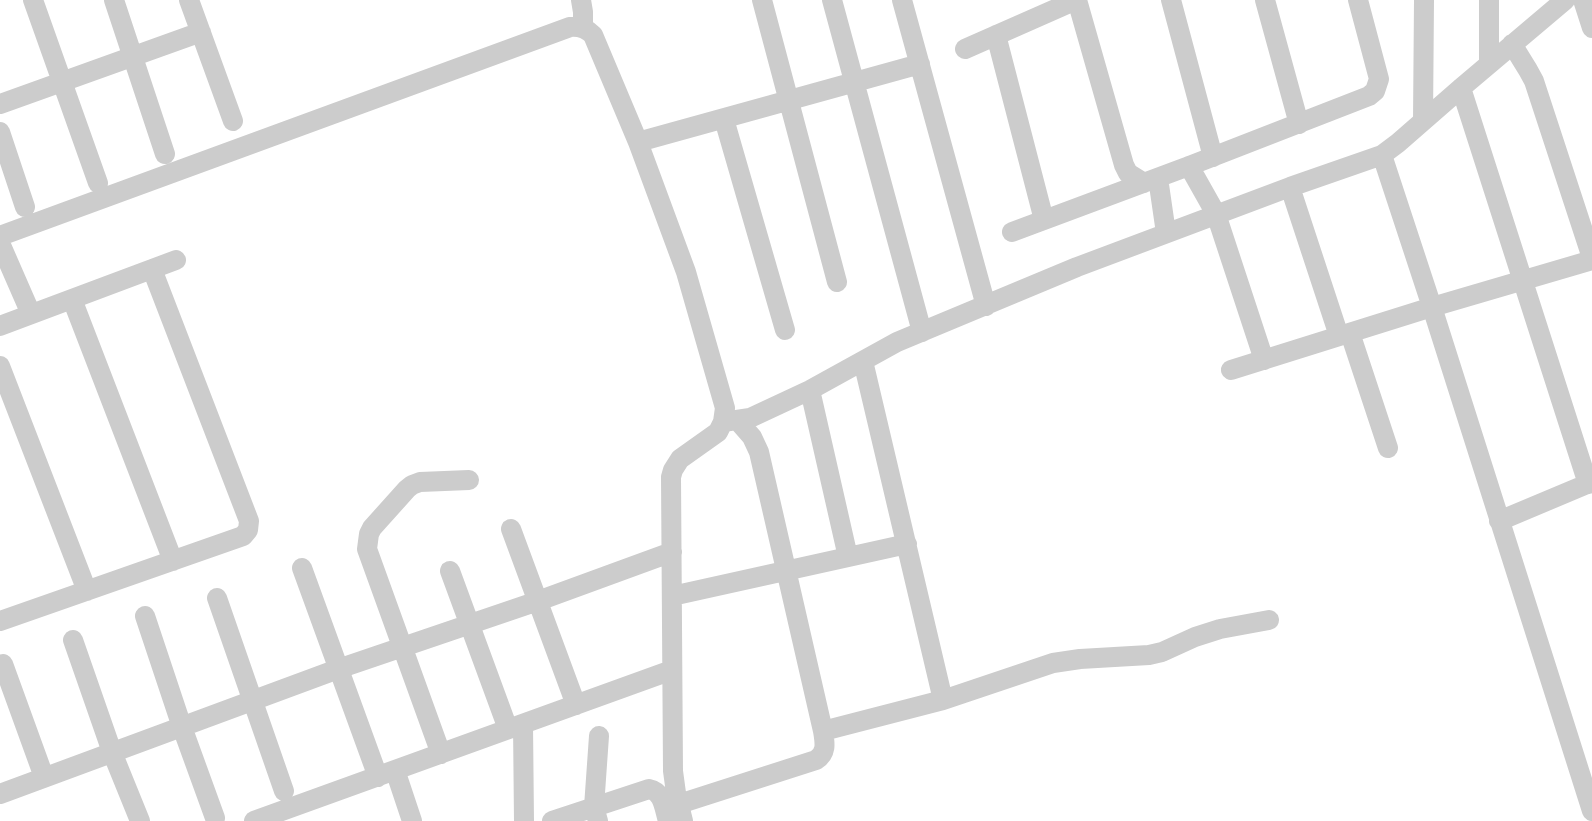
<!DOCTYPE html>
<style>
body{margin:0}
canvas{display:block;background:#fff}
</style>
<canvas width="1592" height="821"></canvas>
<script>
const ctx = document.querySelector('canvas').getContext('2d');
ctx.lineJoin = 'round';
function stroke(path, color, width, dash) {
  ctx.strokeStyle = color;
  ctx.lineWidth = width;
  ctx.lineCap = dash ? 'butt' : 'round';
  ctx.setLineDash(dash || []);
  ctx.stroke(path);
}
const minor = new Path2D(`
 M33,0L98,183
 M114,0L165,154
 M189,0L233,121
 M581,0L583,12V28
 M762,0L837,282
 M832,0L922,332
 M902,0L986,306
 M1077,0L1124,165L1128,173L1144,183
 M1171,0L1213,157
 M1265,0L1299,124
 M1489,0V63
 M1583,0L1592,28
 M996,35L1044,220
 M1512,44L1528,70L1534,81L1592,258
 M965,49L1076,0
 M1461,88L1588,484
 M0,104L201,32
 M724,119L785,330
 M1423,121L1424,0
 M0,132L25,207
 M638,142L920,64
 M1382,155L1432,307L1592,811
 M1189,166L1216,214L1264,360
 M1158,178L1166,233
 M1290,187L1339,336
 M1012,232L1189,166L1369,96L1375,91L1379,79L1358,0
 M0,236L570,27C579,26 586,28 593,35L638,142L686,272L725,408L723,422L718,432L680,459L673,470L671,477L673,771L676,793L683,821
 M0,243L31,314
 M72,299L173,561
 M0,326L176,260
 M1350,333L1388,448
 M863,361L943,700
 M0,366L87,591
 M1231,370L1432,307L1592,260
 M810,390L848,557
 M723,422L750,418L810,390L897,342L1077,267L1290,187L1382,155L1398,143L1461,88L1565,0
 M1499,521L1592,482
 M511,529L576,705
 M302,568L378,777
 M450,571L508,729
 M672,596L907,544
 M217,598L284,791
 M145,616L182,727L215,818
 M0,621L243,536L248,530L249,521L152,269
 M73,640L112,752L140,821
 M3,664L44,777
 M523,724L524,821
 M823,731L943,700L1053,663L1080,659L1149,655L1162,652L1195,637L1220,629L1269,620
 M441,754L367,549L369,534L372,528L407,489L412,485L420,482L469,480
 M395,770L412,821
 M0,794L338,669L538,601L672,552
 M679,804L816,760C827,753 825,743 823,731L759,452L752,437L738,421
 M254,821L672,670
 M552,821L649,789C664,792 664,809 668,821
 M598,821L594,807L599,736`);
stroke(minor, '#ccc', 20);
</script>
